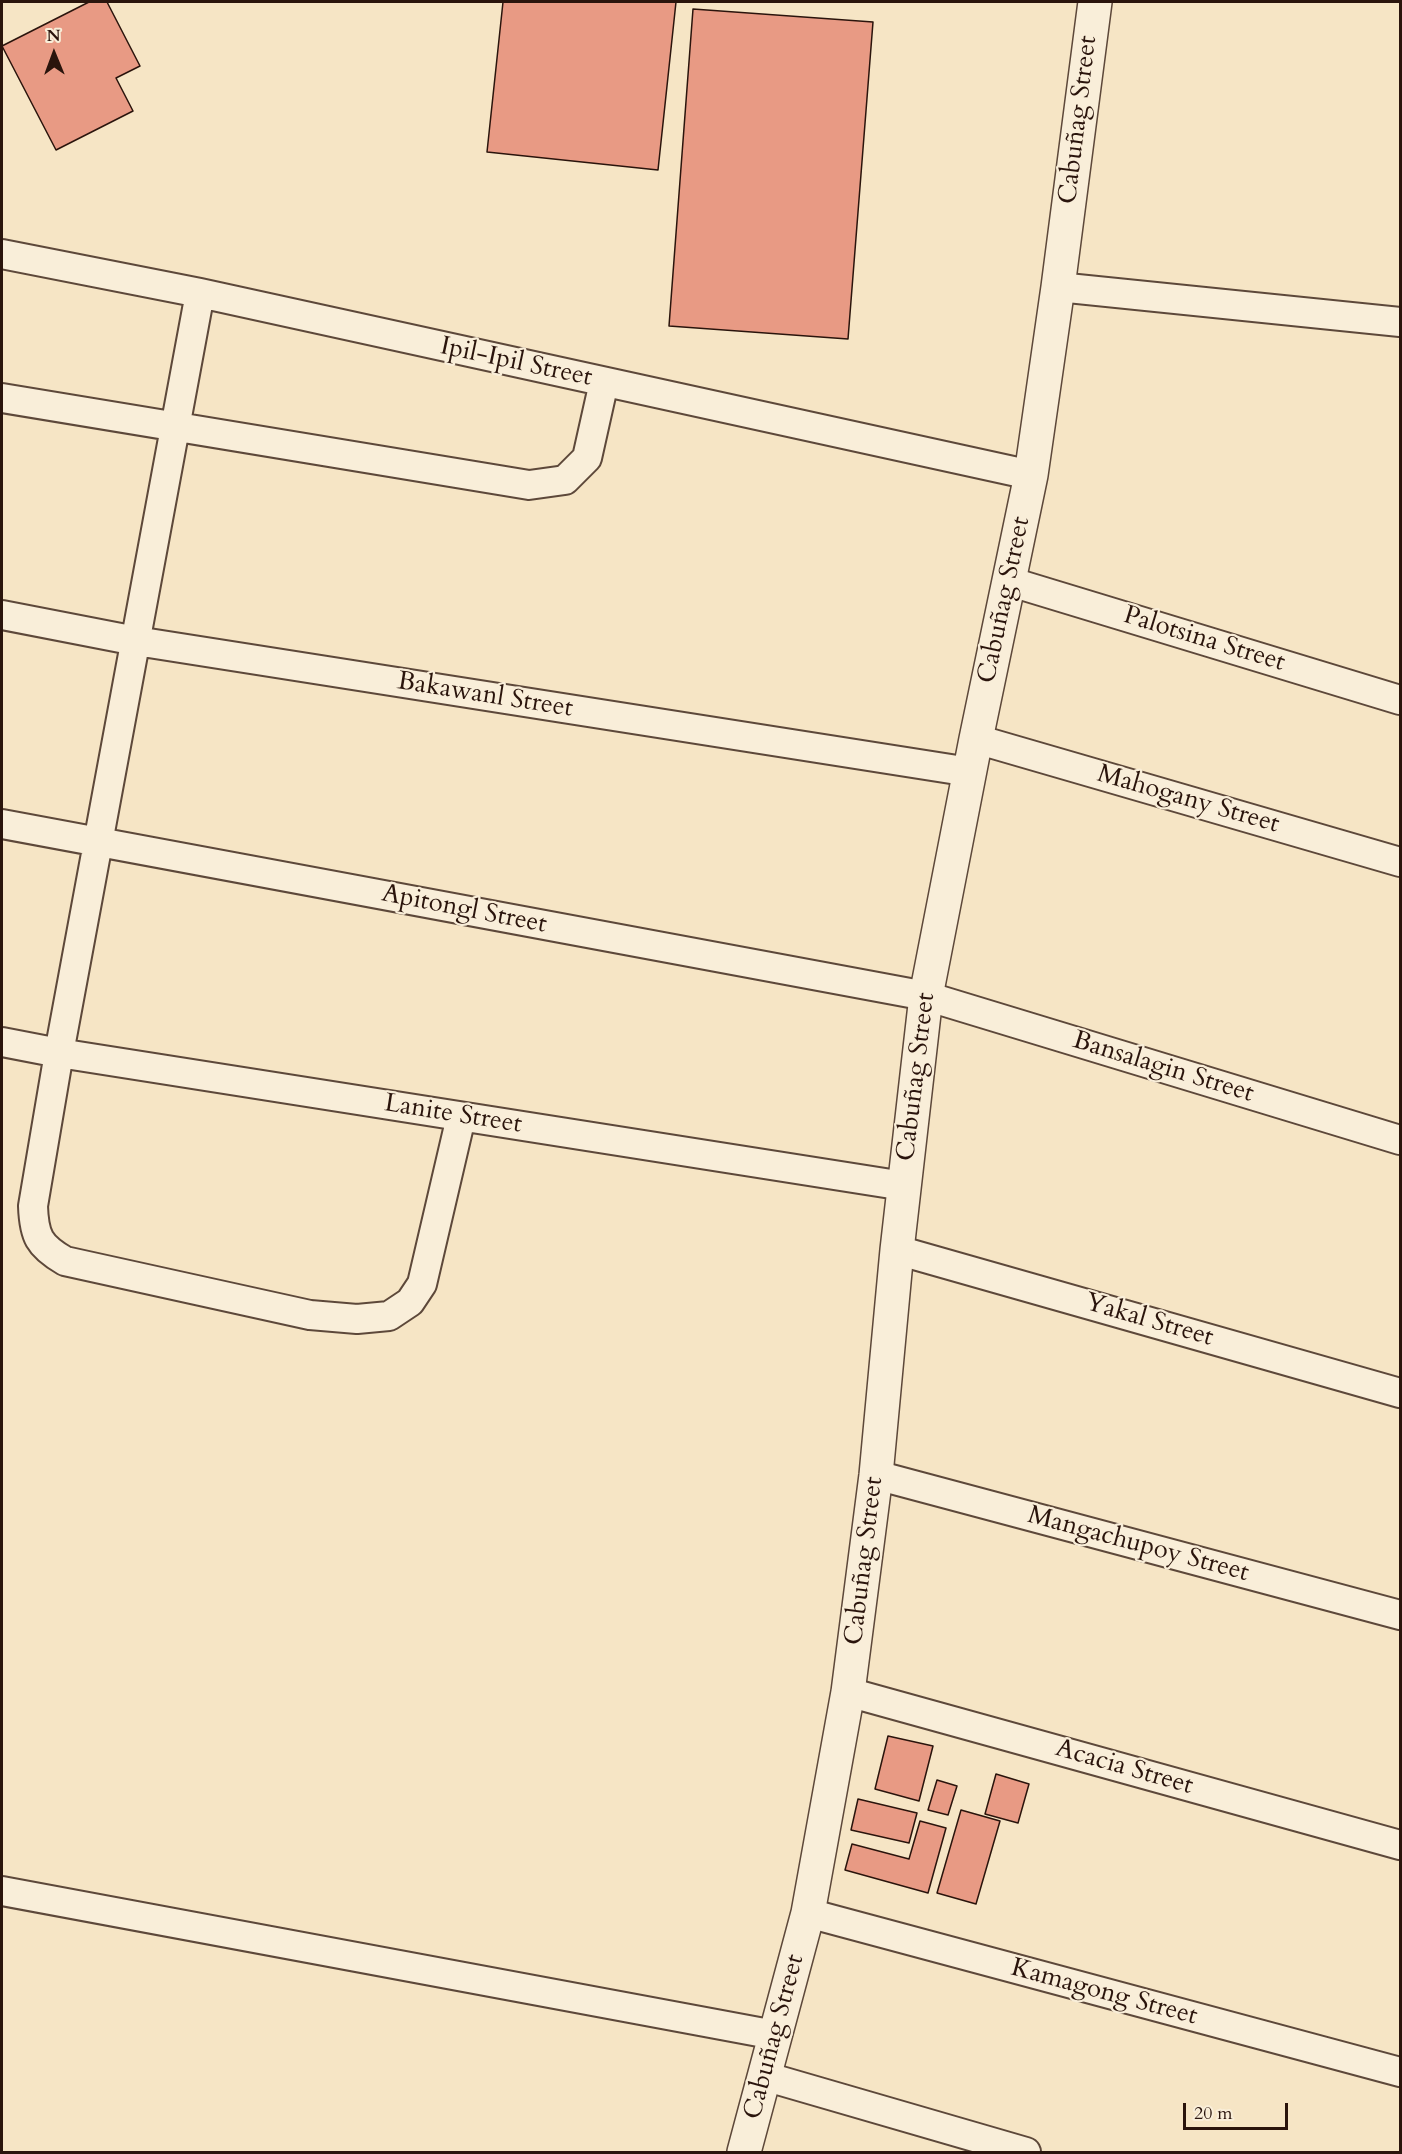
<!DOCTYPE html>
<meta charset="utf-8">
<style>
body{margin:0}
#map{position:relative;width:1402px;height:2154px;overflow:hidden;background:#f6e5c5;font-family:Cardo,serif}
canvas{display:block}
.frame{position:absolute;inset:0;border:3px solid #2a140c;pointer-events:none}
.north{position:absolute;left:24px;top:24px;width:60px;height:60px;-webkit-text-stroke:4px #f9eed9;paint-order:stroke;rotate:359deg;font-size:16px;font-weight:700;line-height:24px;text-align:center;color:#2a140c}
.north::after{content:'';display:block;margin:auto;width:21px;height:27px;background:#2a140c;clip-path:polygon(50% 0,100% 100%,50% 72%,0 100%)}
.scale{position:absolute;left:1183px;top:2103px;width:105px;height:27px;box-sizing:border-box;border:3px solid #2a140c;border-top:0;padding-left:8px;font-size:18px;line-height:21px;white-space:nowrap;color:#2a140c;-webkit-text-stroke:4px #f9eed9;paint-order:stroke}
</style>
<div id="map">
<canvas width="1402" height="2154"></canvas>
<div class="frame"></div>
<div class="north">N</div>
<div class="scale">20 m</div>
</div>
<script>
const ctx = document.querySelector('canvas').getContext('2d');
ctx.lineJoin = 'round';
function fillPath(path, color) {
  ctx.fillStyle = color;
  ctx.fill(path, 'evenodd');
}
function stroke(path, color, width, dash) {
  ctx.strokeStyle = color;
  ctx.lineWidth = width;
  ctx.lineCap = dash ? 'butt' : 'round';
  ctx.setLineDash(dash || []);
  ctx.stroke(path);
}
function drawText(font, color, halo, rows, align = 'center') {
  ctx.font = font + ' Cardo,serif';
  ctx.lineWidth = 4.5;
  ctx.setLineDash([]);
  ctx.textBaseline = 'middle';
  ctx.strokeStyle = halo;
  ctx.fillStyle = color;
  for (const [text, x, y, turn = 0] of rows) {
    ctx.save();
    ctx.translate(x, y);
    ctx.rotate((+turn || 0) * Math.PI / 180);
    ctx.textAlign = isNaN(turn) ? turn : align;
    if (halo) ctx.strokeText(text, 0, 0);
    ctx.fillText(text, 0, 0);
    ctx.restore();
  }
}
const building = new Path2D(`
 M89,2H107L140,66L116,78L133,111L56,150L2,46Z
 M503,2H676L658,170L487,152Z
 M693,9L873,22L848,339L669,326Z
 M888,1736L933,1746L919,1801L875,1789Z
 M996,1774L1029,1784L1018,1823L985,1814Z
 M937,1780L957,1786L948,1815L928,1810Z
 M858,1799L917,1813L909,1843L851,1830Z
 M961,1810L1000,1821L976,1904L937,1893Z
 M920,1821L946,1828L928,1893L845,1870L852,1844L909,1859Z`);
const minor = new Path2D(`
 M2,254L200,293L1031,475
 M1058,287L1400,322
 M200,293L59,1053L33,1206C34,1236 39,1246 65,1261L310,1315L357,1319L389,1316L410,1302L422,1284L461,1117
 M2,398L529,485L565,480L587,458L604,382
 M1008,581L1400,700
 M2,615L136,641L970,772
 M976,739L1400,862
 M2,824L926,996L1400,1140
 M2,1042L59,1053L904,1186
 M897,1250L1400,1393
 M876,1475L1400,1615
 M848,1692L1400,1845
 M2,1891L775,2035
 M808,1913L1400,2072
 M764,2076L1026,2152`);
const tertiary = new Path2D(`
 M744,2152L808,1913L848,1692L876,1475L897,1250L926,996L976,739L1031,475L1058,287L1095,2`);
const streetNames = [
 ["Cabuñag Street",1079,120,-83],
 ["Ipil-Ipil Street",516,363,12],
 ["Cabuñag Street",1005,600,-78],
 ["Palotsina Street",1204,640,17],
 ["Bakawanl Street",485,696,9],
 ["Mahogany Street",1188,800,16],
 ["Apitongl Street",464,910,11],
 ["Bansalagin Street",1163,1068,17],
 ["Cabuñag Street",917,1077,-83],
 ["Lanite Street",453,1115,9],
 ["Yakal Street",1149,1321,16],
 ["Mangachupoy Street",1138,1545,15],
 ["Cabuñag Street",865,1561,-83],
 ["Acacia Street",1124,1768,16],
 ["Kamagong Street",1104,1993,15],
 ["Cabuñag Street",775,2037,-75]
];
fillPath(building, '#e89a84');
stroke(building, '#2a140c', 1.5);
stroke(minor, '#5d483a', 32);
stroke(tertiary, '#5d483a', 36);
stroke(minor, '#f9eed9', 28);
stroke(tertiary, '#f9eed9', 33);
drawText('26px', '#2a140c', '#f9eed9', streetNames);
</script>
